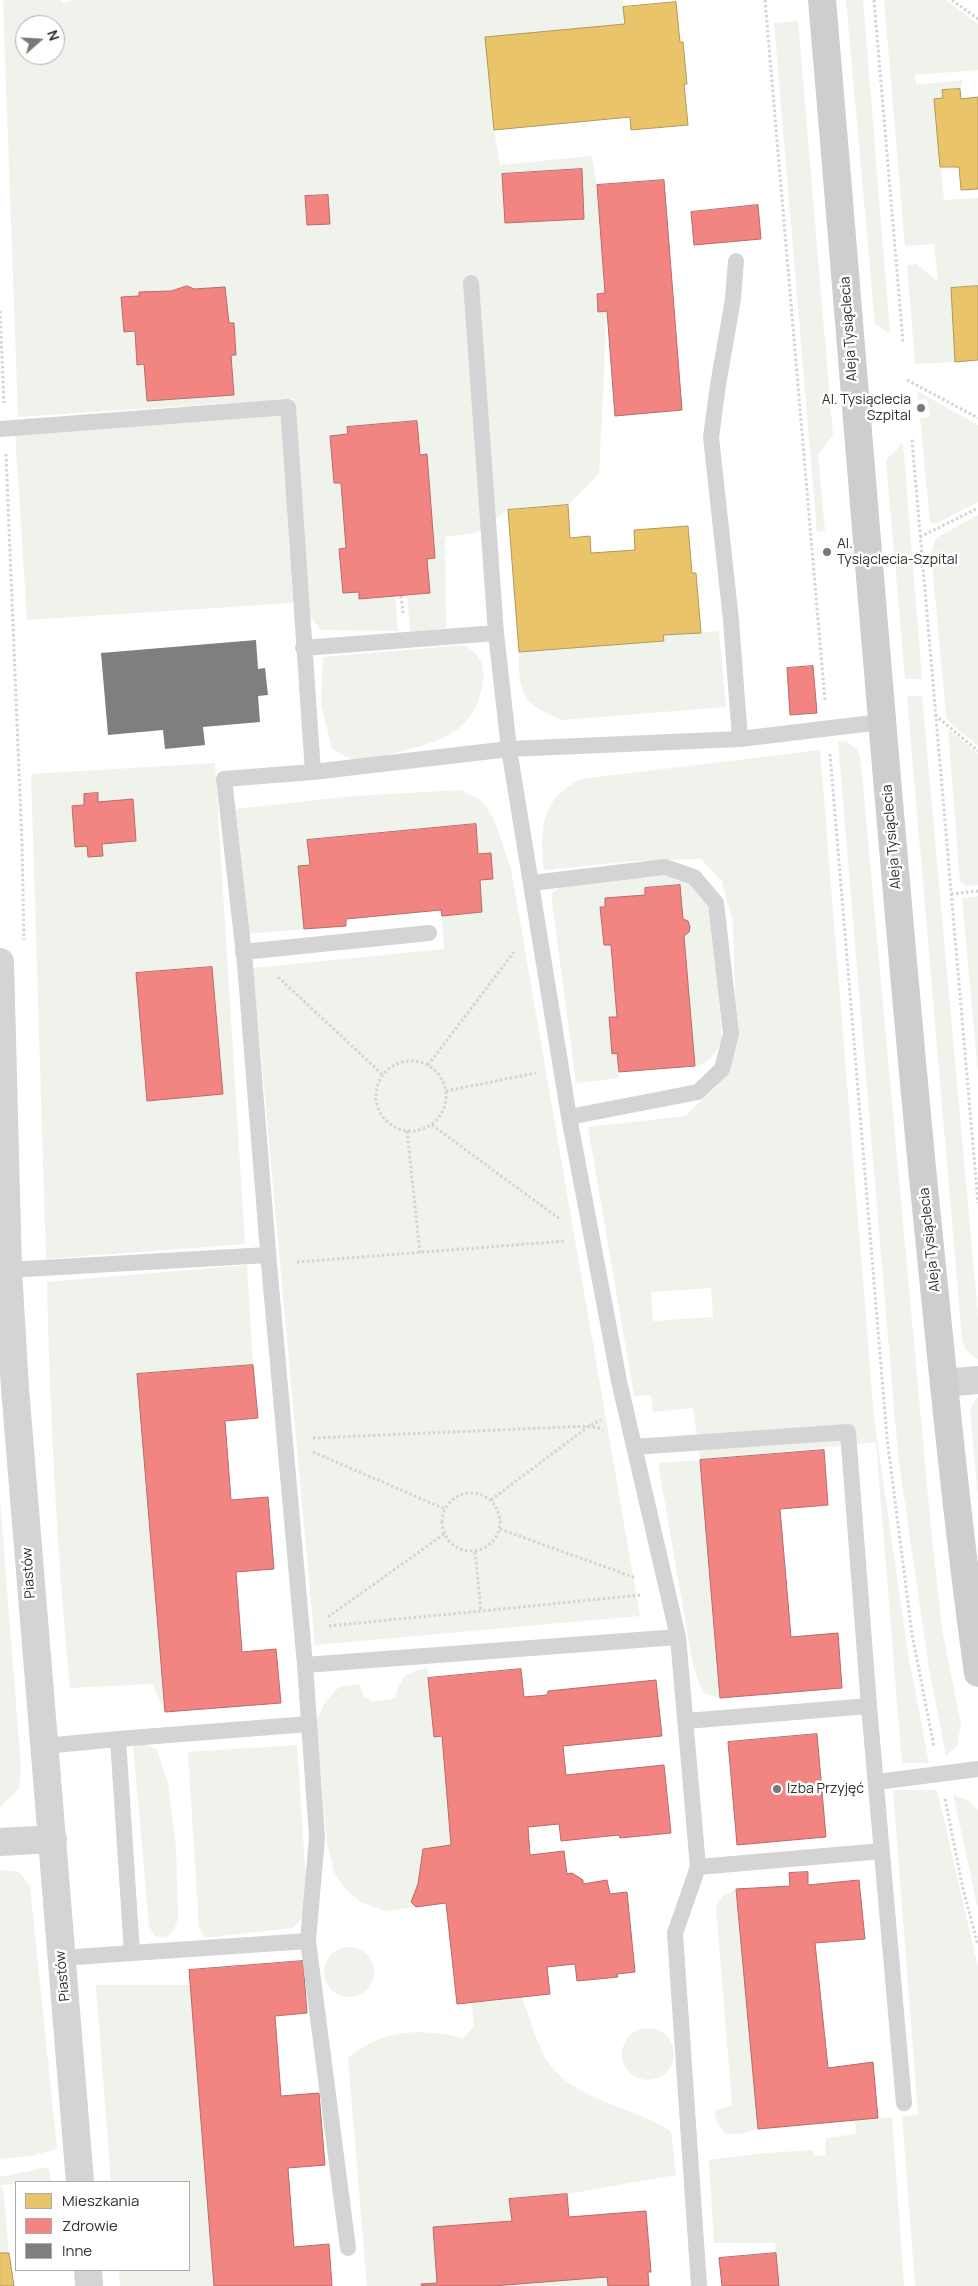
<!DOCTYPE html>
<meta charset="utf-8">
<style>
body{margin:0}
#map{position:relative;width:978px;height:2286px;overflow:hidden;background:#fff;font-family:Manrope,sans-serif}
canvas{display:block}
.legend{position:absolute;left:15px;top:2181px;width:175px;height:90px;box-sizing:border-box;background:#fff;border:1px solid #acacac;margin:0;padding:6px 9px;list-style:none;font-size:15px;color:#303030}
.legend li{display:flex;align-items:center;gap:10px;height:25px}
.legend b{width:25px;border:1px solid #acacac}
.north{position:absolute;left:15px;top:15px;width:50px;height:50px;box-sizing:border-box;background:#fff;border:1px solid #acacac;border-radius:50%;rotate:71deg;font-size:14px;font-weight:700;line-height:20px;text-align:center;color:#303030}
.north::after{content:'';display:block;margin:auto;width:18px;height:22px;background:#787878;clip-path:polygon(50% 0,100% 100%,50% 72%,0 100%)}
</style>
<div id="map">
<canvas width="978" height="2286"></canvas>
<ul class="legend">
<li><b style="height:14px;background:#e9c46a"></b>Mieszkania</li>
<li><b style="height:14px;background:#f28482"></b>Zdrowie</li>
<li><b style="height:14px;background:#7f7f7f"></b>Inne</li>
</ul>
<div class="north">N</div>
</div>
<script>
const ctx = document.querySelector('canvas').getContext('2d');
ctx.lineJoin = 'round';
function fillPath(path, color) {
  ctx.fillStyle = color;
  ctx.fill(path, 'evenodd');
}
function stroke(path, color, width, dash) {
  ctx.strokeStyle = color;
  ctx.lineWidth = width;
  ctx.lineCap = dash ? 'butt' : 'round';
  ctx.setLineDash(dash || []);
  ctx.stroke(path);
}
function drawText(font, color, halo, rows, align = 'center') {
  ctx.font = font + ' Manrope,sans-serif';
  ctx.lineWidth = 5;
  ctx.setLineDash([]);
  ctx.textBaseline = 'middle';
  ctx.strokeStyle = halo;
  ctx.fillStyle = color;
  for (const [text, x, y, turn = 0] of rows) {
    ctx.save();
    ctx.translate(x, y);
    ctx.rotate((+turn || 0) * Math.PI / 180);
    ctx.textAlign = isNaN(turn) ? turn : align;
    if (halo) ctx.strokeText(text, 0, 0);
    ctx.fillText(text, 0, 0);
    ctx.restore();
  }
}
const green = new Path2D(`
 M3,0H60L63,3L76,0H623L625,24L485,37L494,130L500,165L592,156L597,185L605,293L597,294L598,311H607L599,474L568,505L508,510L476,533L445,537L446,628L410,632L407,596L429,593L427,559L435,558L427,455H420L417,421L348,427V434L330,436L334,483H341L346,548L339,549L343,593L359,592L360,599L395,596L398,631L321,630L309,615L293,399L18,417ZM25,25H55V55H25ZM582,169L584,219L505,223L502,174ZM328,195L330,223L307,225L305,196ZM187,286L194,289L225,287L229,323H234L236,355H231L234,395L147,401L144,364L138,365L135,331L139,296L171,291Z
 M846,0H863L890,334L875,324Z
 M884,0H946L978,24V70L915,75L916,85L963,80L960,89L943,90V98L934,100L944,200L978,198V286L951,289L955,362L915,364L907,265L917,264L938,282L934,244L905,246Z
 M798,21L833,435L818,455L825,531L817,532L774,23Z
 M917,391L978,425V502L935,524L930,522L920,418L930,417L927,399L918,400Z
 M281,415L293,603L27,620L15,432Z
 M903,443L922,679H905L886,460Z
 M978,515V746L948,721L946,715L931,552L936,538Z
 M719,631L726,707L563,720C523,705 518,694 519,652L664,641L663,635Z
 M464,645C480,654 485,663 483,682C475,734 438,742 394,753C385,756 370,763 360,762C352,761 340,753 332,749L321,704L323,657Z
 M907,696H922L978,1316V1360L965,1349L962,1339Z
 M948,729L978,754V885L966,886L960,881Z
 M846,741L858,750L861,764L931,1529L942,1629L961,1724L957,1746L946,1756L929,1669L898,1455L838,742Z
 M820,750L874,1417L908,1654L929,1763H902L876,1442L701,1460L720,1698L706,1694L699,1684L692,1660L658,1463L700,1460L693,1408L653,1412L651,1395L634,1396L588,1127L685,1116L716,1087L736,1042L733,923L722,881L701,859L636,861L544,870C540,829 540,799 581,779ZM711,1288L713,1317L653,1321L651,1292Z
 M215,763L245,1244L46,1259L31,774ZM98,793V802L133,799L136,841L102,844L103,856L88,857L87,846L75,847L72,807L84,805V794ZM212,967L223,1094L147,1101L137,973Z
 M461,790L482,801L494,819L511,869L640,1616L315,1645L253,968L444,949L442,916L482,912L480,880L493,879L491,853L478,854L476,824L307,840L310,865L304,929L247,934L236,809L353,796Z
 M671,875L685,880L712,905L722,1040C715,1054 711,1062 695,1066L684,936C692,930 691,923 683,919L680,885L645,888V895L605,898V907H600L604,945H611L617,1017L609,1018L612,1053H617L619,1078L576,1083L551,894L560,887Z
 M978,896V1073L962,898Z
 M247,1265L253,1365L138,1374L165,1712L152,1684L70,1688C57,1553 50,1418 47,1282Z
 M978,1398V1500L970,1410L975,1400Z
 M0,1499L21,1768L19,1789L0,1807Z
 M428,1668L434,1736H442L451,1845L423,1849L418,1884L412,1902L416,1907L386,1911L373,1907L359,1901L344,1887L334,1872L327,1843L316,1722L324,1704L339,1687L359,1684L363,1695L373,1702L395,1698C402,1675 404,1673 428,1668Z
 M136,1744L148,1745L157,1750L168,1783L176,1847L178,1918L174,1930L166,1938L155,1936L149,1926L134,1755L133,1748Z
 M297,1745L308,1913L292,1928L205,1938L199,1927L188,1752Z
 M893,1790H937L978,1967V2286H915L902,2116L918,2115Z
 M953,1794L969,1801L978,1810V1909Z
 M0,1870L19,1872L30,1886L57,2149L30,2156L0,2159Z
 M736,1889L758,2129L739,2134H725L716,2120L714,2111L732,2105L716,1907L722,1897Z
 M324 1972a25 25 0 1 1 50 0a25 25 0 1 1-50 0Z
 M96,1985H190L214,2286H120L119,2270H189V2182H111Z
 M522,1998C529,2016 538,2047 548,2062C573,2100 634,2107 671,2131L676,2175L567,2194L509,2199L512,2221L433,2228L437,2283L422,2284V2286H367L348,2057C357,2052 365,2045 375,2041C402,2029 434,2031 463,2038L474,2027L472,2003Z
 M622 2054a26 26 0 1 1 52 0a26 26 0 1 1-52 0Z
 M892,2117L904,2286H779L775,2243H714L709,2160L766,2153L813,2150V2156L825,2155L826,2138L856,2134L855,2120Z
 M48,2167L51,2181L16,2182V2184L0,2185V2177Z
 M0,2187H3L9,2253H0Z
 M607,2277L608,2286H493Z`);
const homes = new Path2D(`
 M676,2L680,42H683L687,84H684L688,125L631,130L630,117L494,130L485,37L625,24L623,7Z
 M960,89L961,99L978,97V189L961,190L959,167H940L934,99L943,98L942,90Z
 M978,286V360L955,362L951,288Z
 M568,505L570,538L590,536L591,553L635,550L634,530L688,526L692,573H696L701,633L663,635L664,641L519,652L508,510Z
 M0,2253H9L14,2286H0Z`);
const health = new Path2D(`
 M582,169L584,219L505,223L502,174Z
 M664,180L682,410L615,416L607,311L598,312L597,294L605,293L597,185Z
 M328,195L330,224L307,225L305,196Z
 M758,205L761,239L694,245L691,212Z
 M187,286L194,289L225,287L229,323H234L236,355H231L234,395L147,401L144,364L137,365L135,331L124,332L121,297L139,296V292L171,291Z
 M417,421L420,455L427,454L435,558L427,559L430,593L359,599V592L343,593L339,549L346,548L341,483H334L330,436L348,434L347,427Z
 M813,666L817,713L790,715L787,668Z
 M98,793V802L133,799L136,841L102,844L103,856L88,857L87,846L75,847L72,806L84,805V794Z
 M476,824L478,854L491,853L493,879L480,880L482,912L442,916L441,910L346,919V926L304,929L298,866L310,865L307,840Z
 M680,885L683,919L688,921L690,927L689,932L684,936L695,1066L619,1072L617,1053L612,1054L609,1017H617L611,945H604L600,907H605V898L645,895V888Z
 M212,967L223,1094L147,1101L136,973Z
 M253,1365L258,1418L225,1421L231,1500L268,1497L274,1569L236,1572L242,1652L276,1649L281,1703L165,1712L137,1374Z
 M824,1450L828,1505L780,1509L791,1637L838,1633L842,1688L720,1698L700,1460Z
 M521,1669L524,1697L547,1695L548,1691L656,1680L662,1736L563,1746L566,1775L664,1765L671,1833L620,1838L619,1835L561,1841L559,1824L528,1827L530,1855L564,1851L567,1874L572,1873L583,1880V1884L607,1880L610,1894L627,1892L635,1972L617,1974L618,1977L577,1981L575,1964L547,1967L550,1994L457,2004L446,1903L416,1907L411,1902L418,1884L423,1849L451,1845L442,1736L434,1737L428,1678Z
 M817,1734L826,1837L737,1845L728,1742Z
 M808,1872V1885L859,1880L865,1939L815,1943L828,2068L873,2062L878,2118L758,2129L736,1889L790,1886L789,1873Z
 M303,1961L307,2013L275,2016L281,2096L319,2093L325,2165L288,2168L294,2247L329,2244L332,2286H214L189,1970Z
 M567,2194L569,2217L646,2211L651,2272H648L649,2286H608L607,2277L493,2286H422L421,2284L437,2283L433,2227L512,2221L509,2199Z
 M776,2253L779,2286H722L719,2258Z`);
const building = new Path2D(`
 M256,640L258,669L265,668L268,695L258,696L260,722L203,727L205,745L165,749L163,730L108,735L101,653Z`);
const path = new Path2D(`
 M765,0L825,701
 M874,0L903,342
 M952,0L978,19
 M0,311L4,403
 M907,380L978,418
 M912,440L978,1203
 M6,454L22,844L24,940
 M920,537L978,508
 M401,596L403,613
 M935,715L978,751
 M830,754L887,1438L912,1634L934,1747
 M951,894L978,891
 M278,977L383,1075
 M376 1096a35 35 0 1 1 70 0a35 35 0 1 1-70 0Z
 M428,1065L514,952
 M446,1091L536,1073
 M432,1125L561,1220
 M407,1131L420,1253
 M297,1262L565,1241
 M313,1438L589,1426L603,1429
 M313,1452L445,1509
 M442 1522a29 29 0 1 1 58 0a29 29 0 1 1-58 0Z
 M491,1500L589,1426L601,1420
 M500,1529L636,1578
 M475,1552L481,1611
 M328,1617L444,1534
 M329,1626L641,1595
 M945,1799L963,1889L978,1945`);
const lane = new Path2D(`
 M736,261L733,299L718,385L711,437L731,620L740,739
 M0,429L288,407L313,772
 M303,648L496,633
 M532,883L665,867L694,877L716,903L731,1034L722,1069L698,1092L569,1117
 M243,952L429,933
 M8,1270L268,1255
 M634,1447L848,1432L869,1706L904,2103
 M305,1665L678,1637
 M686,1721L869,1706
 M44,1746L118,1739
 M877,1782L978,1769
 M698,1867L882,1851
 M308,1941L132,1953L118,1739L309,1724
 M62,1958L132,1953
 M348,2248L308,1941L317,1837L305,1665L269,1264L245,964L224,779L313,772L509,749L496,633L471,283
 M699,2286L675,1933L698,1867L678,1637L619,1381L569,1117L509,749L740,739L881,722`);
const street = new Path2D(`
 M0,962L8,1270L15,1388L80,2182
 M944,1383L978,1380
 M0,1842L53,1839
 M88,2270L89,2286`);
const secondary = new Path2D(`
 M822,0C856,393 885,786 923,1178C940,1343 955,1508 978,1673`);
const markers = [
 [921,408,5,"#787878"],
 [827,552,5,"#787878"],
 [777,1789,5,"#787878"]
];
const streetNames = [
 ["Aleja Tysiąclecia",849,329,-94],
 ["Aleja Tysiąclecia",892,837,-95],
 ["Aleja Tysiąclecia",930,1240,-96],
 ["Piastów",29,1573,-94],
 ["Piastów",63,1976,-95]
];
const poiNames = [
 ["Al. Tysiąclecia",911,400,"right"],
 ["Szpital",911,416,"right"],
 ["Al.",837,544],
 ["Tysiąclecia-Szpital",837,560],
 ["Izba Przyjęć",787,1789]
];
fillPath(green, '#eff3ec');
fillPath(homes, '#e9c46a');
stroke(homes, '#b29859', 1);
fillPath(health, '#f28482');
stroke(health, '#b86b69', 1);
fillPath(building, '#7f7f7f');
stroke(path, '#d4d4d4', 3, [2.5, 2.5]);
stroke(lane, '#d4d4d4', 16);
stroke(street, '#d4d4d4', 28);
stroke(secondary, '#cecece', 28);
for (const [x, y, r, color] of markers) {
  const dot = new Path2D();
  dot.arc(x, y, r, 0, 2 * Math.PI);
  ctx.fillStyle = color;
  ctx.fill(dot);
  stroke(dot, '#fff', 2);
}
drawText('14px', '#303030', '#fff', streetNames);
drawText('14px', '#303030', '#fff', poiNames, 'left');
</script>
